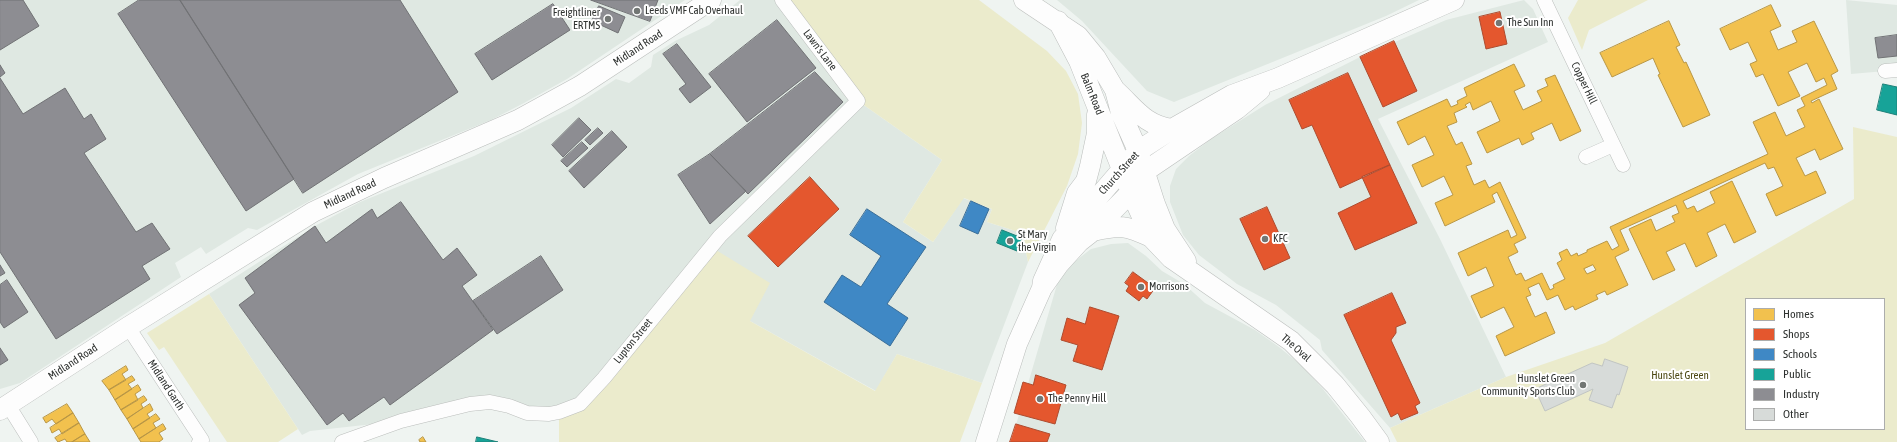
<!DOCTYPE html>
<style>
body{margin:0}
#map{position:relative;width:1897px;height:442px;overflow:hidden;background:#eff4f1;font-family:"Asap Condensed",sans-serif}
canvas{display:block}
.legend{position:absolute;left:1745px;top:298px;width:140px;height:132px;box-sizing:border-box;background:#fff;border:1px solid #acadac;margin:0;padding:5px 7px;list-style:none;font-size:12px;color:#2f3230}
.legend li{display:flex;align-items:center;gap:8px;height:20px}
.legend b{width:20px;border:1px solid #acadac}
</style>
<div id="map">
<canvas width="1897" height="442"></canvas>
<ul class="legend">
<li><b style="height:11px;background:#f2c14e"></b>Homes</li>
<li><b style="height:11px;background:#e4572e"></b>Shops</li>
<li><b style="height:11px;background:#3f88c5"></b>Schools</li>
<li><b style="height:11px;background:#17a398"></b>Public</li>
<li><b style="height:11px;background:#8d8d92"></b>Industry</li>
<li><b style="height:11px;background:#d7dbd9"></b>Other</li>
</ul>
</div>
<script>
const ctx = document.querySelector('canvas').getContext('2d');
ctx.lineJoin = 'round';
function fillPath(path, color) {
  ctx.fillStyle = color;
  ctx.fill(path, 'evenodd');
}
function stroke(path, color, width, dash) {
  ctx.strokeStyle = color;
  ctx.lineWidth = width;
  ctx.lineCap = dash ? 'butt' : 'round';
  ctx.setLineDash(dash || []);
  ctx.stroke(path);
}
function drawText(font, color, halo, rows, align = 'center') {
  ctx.font = font + ' "Asap Condensed",sans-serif';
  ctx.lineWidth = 4;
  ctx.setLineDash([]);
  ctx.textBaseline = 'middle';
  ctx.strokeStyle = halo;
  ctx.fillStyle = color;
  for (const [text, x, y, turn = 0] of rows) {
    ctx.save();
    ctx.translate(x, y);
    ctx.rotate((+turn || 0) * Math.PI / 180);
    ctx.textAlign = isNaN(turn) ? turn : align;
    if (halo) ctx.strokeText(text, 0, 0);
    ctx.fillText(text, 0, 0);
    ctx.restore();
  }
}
const built = new Path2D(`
 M0,0H685L567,79L524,103L491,120L358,174L257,230L248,228L206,254L201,247L175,263L181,277L20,383L0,389Z
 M740,0H782L858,101L942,160L903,222L933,242L963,198L992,209L987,222L1022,233L1028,262L982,383L897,354L876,391L750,321L604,378L559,412L490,402L401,421L310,431L302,435L209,294L315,226L360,202L474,156L571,108L616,79L629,83L651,67L653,55L675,41L709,25Z
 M1057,0H1419L1386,16L1174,102L1147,91L1082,21Z
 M1524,0L1533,9L1548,42L1378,119L1440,239L1506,377L1390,428L1322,350L1320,340L1276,305L1237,284L1199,255L1183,235L1170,202V186L1176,169L1189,156L1211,139L1265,105L1360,57L1446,20Z
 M1846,0L1897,5V70L1851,74Z
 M1128,243L1146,256L1162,271L1184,284L1205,303L1255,330L1279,347L1302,366L1323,389L1365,442H1011L1058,281L1074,262L1091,249L1111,244Z`);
const green = new Path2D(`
 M782,0H979L1047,51L1066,71L1078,94L1082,123L1078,154L1067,186L1028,262L1022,233L987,222L992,209L964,198L933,242L903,222L942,160L858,101Z
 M1578,0H1648L1589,30L1582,50L1568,18Z
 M1853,127L1897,137V442H1397L1390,428L1506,377L1605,343L1854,199ZM1746,299H1884V429H1746Z
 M711,247L770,283L750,321L875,391L897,354L982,383L960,442H559V412L580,404Z
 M209,294L298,429L278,442H227L164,347L159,350L147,333Z`);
const homes = new Path2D(`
 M1771,5L1781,26L1770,31L1778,50L1797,42L1792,31L1814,21L1838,71L1831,75L1837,89L1811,101L1812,103L1819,99L1843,149L1820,160L1815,149L1796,158L1805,176L1816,171L1826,193L1776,216L1766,194L1783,186L1774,167L1768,169L1765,163L1683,201L1687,209L1694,206L1697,212L1715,203L1710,192L1732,181L1756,232L1734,243L1725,224L1707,233L1717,256L1696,267L1685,243L1666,252L1675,270L1653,280L1629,229L1651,219L1656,231L1675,222L1672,216L1679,213L1676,205L1620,230L1629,250L1615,257L1628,285L1607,295L1605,291L1596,295L1598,299L1575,310L1573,306L1565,310L1558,295L1547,300L1539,283L1528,288L1531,295L1526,297L1535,317L1546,312L1555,333L1505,356L1496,336L1514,327L1504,307L1481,318L1471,296L1494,286L1486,267L1468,276L1458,253L1508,230L1511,238L1517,235L1497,192L1492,195L1495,202L1445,226L1435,203L1453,195L1444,176L1422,187L1412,165L1434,155L1425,136L1408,145L1397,122L1447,99L1451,107L1458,104L1457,101L1467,96L1464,88L1514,64L1525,86L1514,91L1523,110L1542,101L1537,91L1548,86L1545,79L1555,75L1581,131L1560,141L1552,123L1531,133L1534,139L1522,145L1519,138L1487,153L1477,132L1500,121L1491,101L1473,110L1470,102L1465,105L1467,107L1454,113L1457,122L1447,126L1456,145L1462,142L1472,164L1466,166L1474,185L1485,180L1489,188L1500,182L1526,238L1514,244L1518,252L1508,257L1516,275L1521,273L1525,281L1542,273L1550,290L1554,288L1553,285L1565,279L1557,263L1562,260L1559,253L1567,249L1571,256L1577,253L1578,256L1587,252V250L1607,241L1612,250L1619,246L1610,227L1768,154L1753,122L1775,112L1786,136L1805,127L1797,110L1805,106L1801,98L1827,85L1824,78L1816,82L1807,63L1788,72L1800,96L1778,106L1763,74L1756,77L1750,64L1757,61L1748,42L1730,50L1720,29ZM1593,265L1596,270L1587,274L1584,269Z
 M1669,21L1680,45L1676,47L1684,63L1686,62L1710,115L1683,127L1658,75L1660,74L1653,58L1612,77L1600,53Z
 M126,366L128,370L122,374L126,380L109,390L102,381Z
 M132,376L135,380L128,384L132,389L115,400L109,390Z
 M138,385L141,390L135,394L138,400L121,410L115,400Z
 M144,396L147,400L141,404L143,408L127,419L121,410Z
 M67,404L73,413L56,424L52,419L46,423L43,418Z
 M150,404L153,410L147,414L150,418L133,429L127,419Z
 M73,413L79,423L62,434L59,429L52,433L50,428Z
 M156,414L160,419L153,423L156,428L139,439L133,429Z
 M79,423L85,434L72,442H67L65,439L58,442L55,438Z
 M163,424L166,429L159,433L163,439L159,442H141L139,439Z
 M85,434L90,442H72Z
 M423,437L426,442H420L419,440Z`);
const shops = new Path2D(`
 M1500,12L1507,44L1486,49L1479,17Z
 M1394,41L1417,91L1383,107L1360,57Z
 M1348,73L1390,165L1340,188L1312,125L1302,129L1289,100Z
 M1390,165L1417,223L1355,250L1338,213L1371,197L1362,177Z
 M810,177L839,209L778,267L748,236Z
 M1267,207L1290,258L1264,270L1240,219Z
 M1133,272L1155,288L1147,299L1143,296L1139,301L1126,291L1129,286L1125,283Z
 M1392,293L1406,323L1396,327V333L1391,340L1420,403L1415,406L1418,413L1401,420L1398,413L1391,417L1344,315Z
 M1090,307L1119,316L1102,370L1073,361L1078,345L1061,340L1067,318L1085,324Z
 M1036,375L1066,385L1055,424L1014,413L1023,382L1033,385Z
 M1016,424L1050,434L1047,442H1010Z`);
const schools = new Path2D(`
 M971,201L989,209L978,234L960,226Z
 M867,209L926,247L887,304L908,318L890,346L824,302L842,275L861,287L881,256L850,235Z`);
const public = new Path2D(`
 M1883,84L1897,87V115L1877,110Z
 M1002,230L1022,238L1017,251L997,243Z
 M477,437L498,442H476Z`);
const industry = new Path2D(`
 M0,0H23L39,26L0,50Z
 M139,0H180L294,179L246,211L118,14Z
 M180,0H400L458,92L303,193Z
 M591,0H658L650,21Z
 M553,4L570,30L492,80L475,54Z
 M599,6L625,17L618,33L592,21Z
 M777,20L816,68L747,122L709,74Z
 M1897,35V56L1878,58L1875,38Z
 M677,44L711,87L690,103L679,89L686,84L663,54Z
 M0,65L5,73L0,77Z
 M815,72L843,102L748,194L710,154Z
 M0,78L23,114L65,88L84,119L91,114L106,139L84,153L136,232L152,223L170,249L142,266L150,279L56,339L0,252Z
 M579,118L591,130L563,157L552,145Z
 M598,128L603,133L590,145L585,140Z
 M612,131L627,147L584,188L569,171Z
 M582,142L588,148L567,167L561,161Z
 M710,154L746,191L710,224L678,175Z
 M401,202L443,260L457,248L477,275L462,286L493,330L390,405L384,397L349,421L343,413L327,425L239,305L255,293L245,278L315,226L326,243L372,209L377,218Z
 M541,256L563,290L497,334L473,301Z
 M0,265L5,273L0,276Z
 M7,280L28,312L4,328L0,322V285Z
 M0,348L8,360L0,365Z`);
const building = new Path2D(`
 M1605,359L1628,367L1619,395L1617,394L1612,408L1589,400L1593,389L1545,411L1535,389L1592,363L1602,366Z`);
const street = new Path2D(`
 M1544,0L1623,165
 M1885,71L1897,70
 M1586,157L1613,145
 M128,327L202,440L199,442
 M8,405L31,442
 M342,442L401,421L470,404L490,402L509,406L527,413L549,414L559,412L580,404L604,378L720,236L858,101L782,0`);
const secondary = new Path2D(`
 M1024,0L1078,36L1096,58L1115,90L1121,113L1138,151L1155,204L1165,229L1186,261
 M1058,21L1079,61L1131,192L1151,237L1171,258L1291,341L1335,385L1360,416L1379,442
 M1115,90C1135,108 1144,125 1172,129
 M1066,228L1077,193L1086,181L1090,166L1097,133V114
 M1093,231C1121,225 1125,225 1151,237
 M1042,288L1043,281L1062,239L1138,151L1172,129L1232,95L1278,78L1454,0
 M0,410L128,327L313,212L384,178L518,120L580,86L711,0
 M986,442L1017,344L1042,288L1059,264L1079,242L1093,231L1131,192L1144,172L1237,109L1260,90`);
const markers = [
 [637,11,4,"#727674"],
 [608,19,4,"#727674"],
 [1499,23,4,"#727674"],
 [1265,239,4,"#727674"],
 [1010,241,4,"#727674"],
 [1141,287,4,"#727674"],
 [1583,385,4,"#727674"],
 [1040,399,4,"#727674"]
];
const poiNames = [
 ["Leeds VMF Cab Overhaul",645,11],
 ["Freightliner",600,13,"right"],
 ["ERTMS",600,26,"right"],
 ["The Sun Inn",1507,23],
 ["St Mary",1018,235],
 ["the Virgin",1018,248],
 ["KFC",1273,239],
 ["Morrisons",1149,287],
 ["Hunslet Green",1575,379,"right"],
 ["Community Sports Club",1575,392,"right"],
 ["The Penny Hill",1048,399]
];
const streetNames = [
 ["Midland Road",638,48,-33],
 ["Lawn's Lane",820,50,53],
 ["Copper Hill",1584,83,64],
 ["Balm Road",1092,94,68],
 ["Church Street",1119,173,-48],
 ["Midland Road",350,194,-25],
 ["Lupton Street",633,341,-51],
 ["The Oval",1296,348,41],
 ["Midland Road",73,362,-33],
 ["Midland Garth",166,385,57]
];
const parkNames = [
 ["Hunslet Green",1680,376]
];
fillPath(built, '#dfe8e2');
fillPath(green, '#ebebcc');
fillPath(homes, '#f2c14e');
stroke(homes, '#b89645', 1);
fillPath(shops, '#e4572e');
stroke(shops, '#ae4c2f', 1);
fillPath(schools, '#3f88c5');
stroke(schools, '#3a6e98', 1);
fillPath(public, '#17a398');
stroke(public, '#1e8179', 1);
fillPath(industry, '#8d8d92');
stroke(industry, '#717275', 1);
fillPath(building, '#d7dbd9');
stroke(building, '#c1c5c3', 1);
stroke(street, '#bbbebc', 15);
stroke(secondary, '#bbbebc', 21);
stroke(street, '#fdfdfd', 14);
stroke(secondary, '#fdfdfd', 20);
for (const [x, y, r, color] of markers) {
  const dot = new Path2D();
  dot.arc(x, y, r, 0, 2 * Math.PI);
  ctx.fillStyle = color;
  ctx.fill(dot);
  stroke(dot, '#fff', 1.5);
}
drawText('11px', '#2f3230', '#fff', poiNames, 'left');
drawText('11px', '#2f3230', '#fff', streetNames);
drawText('11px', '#4b4711', '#fff', parkNames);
</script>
